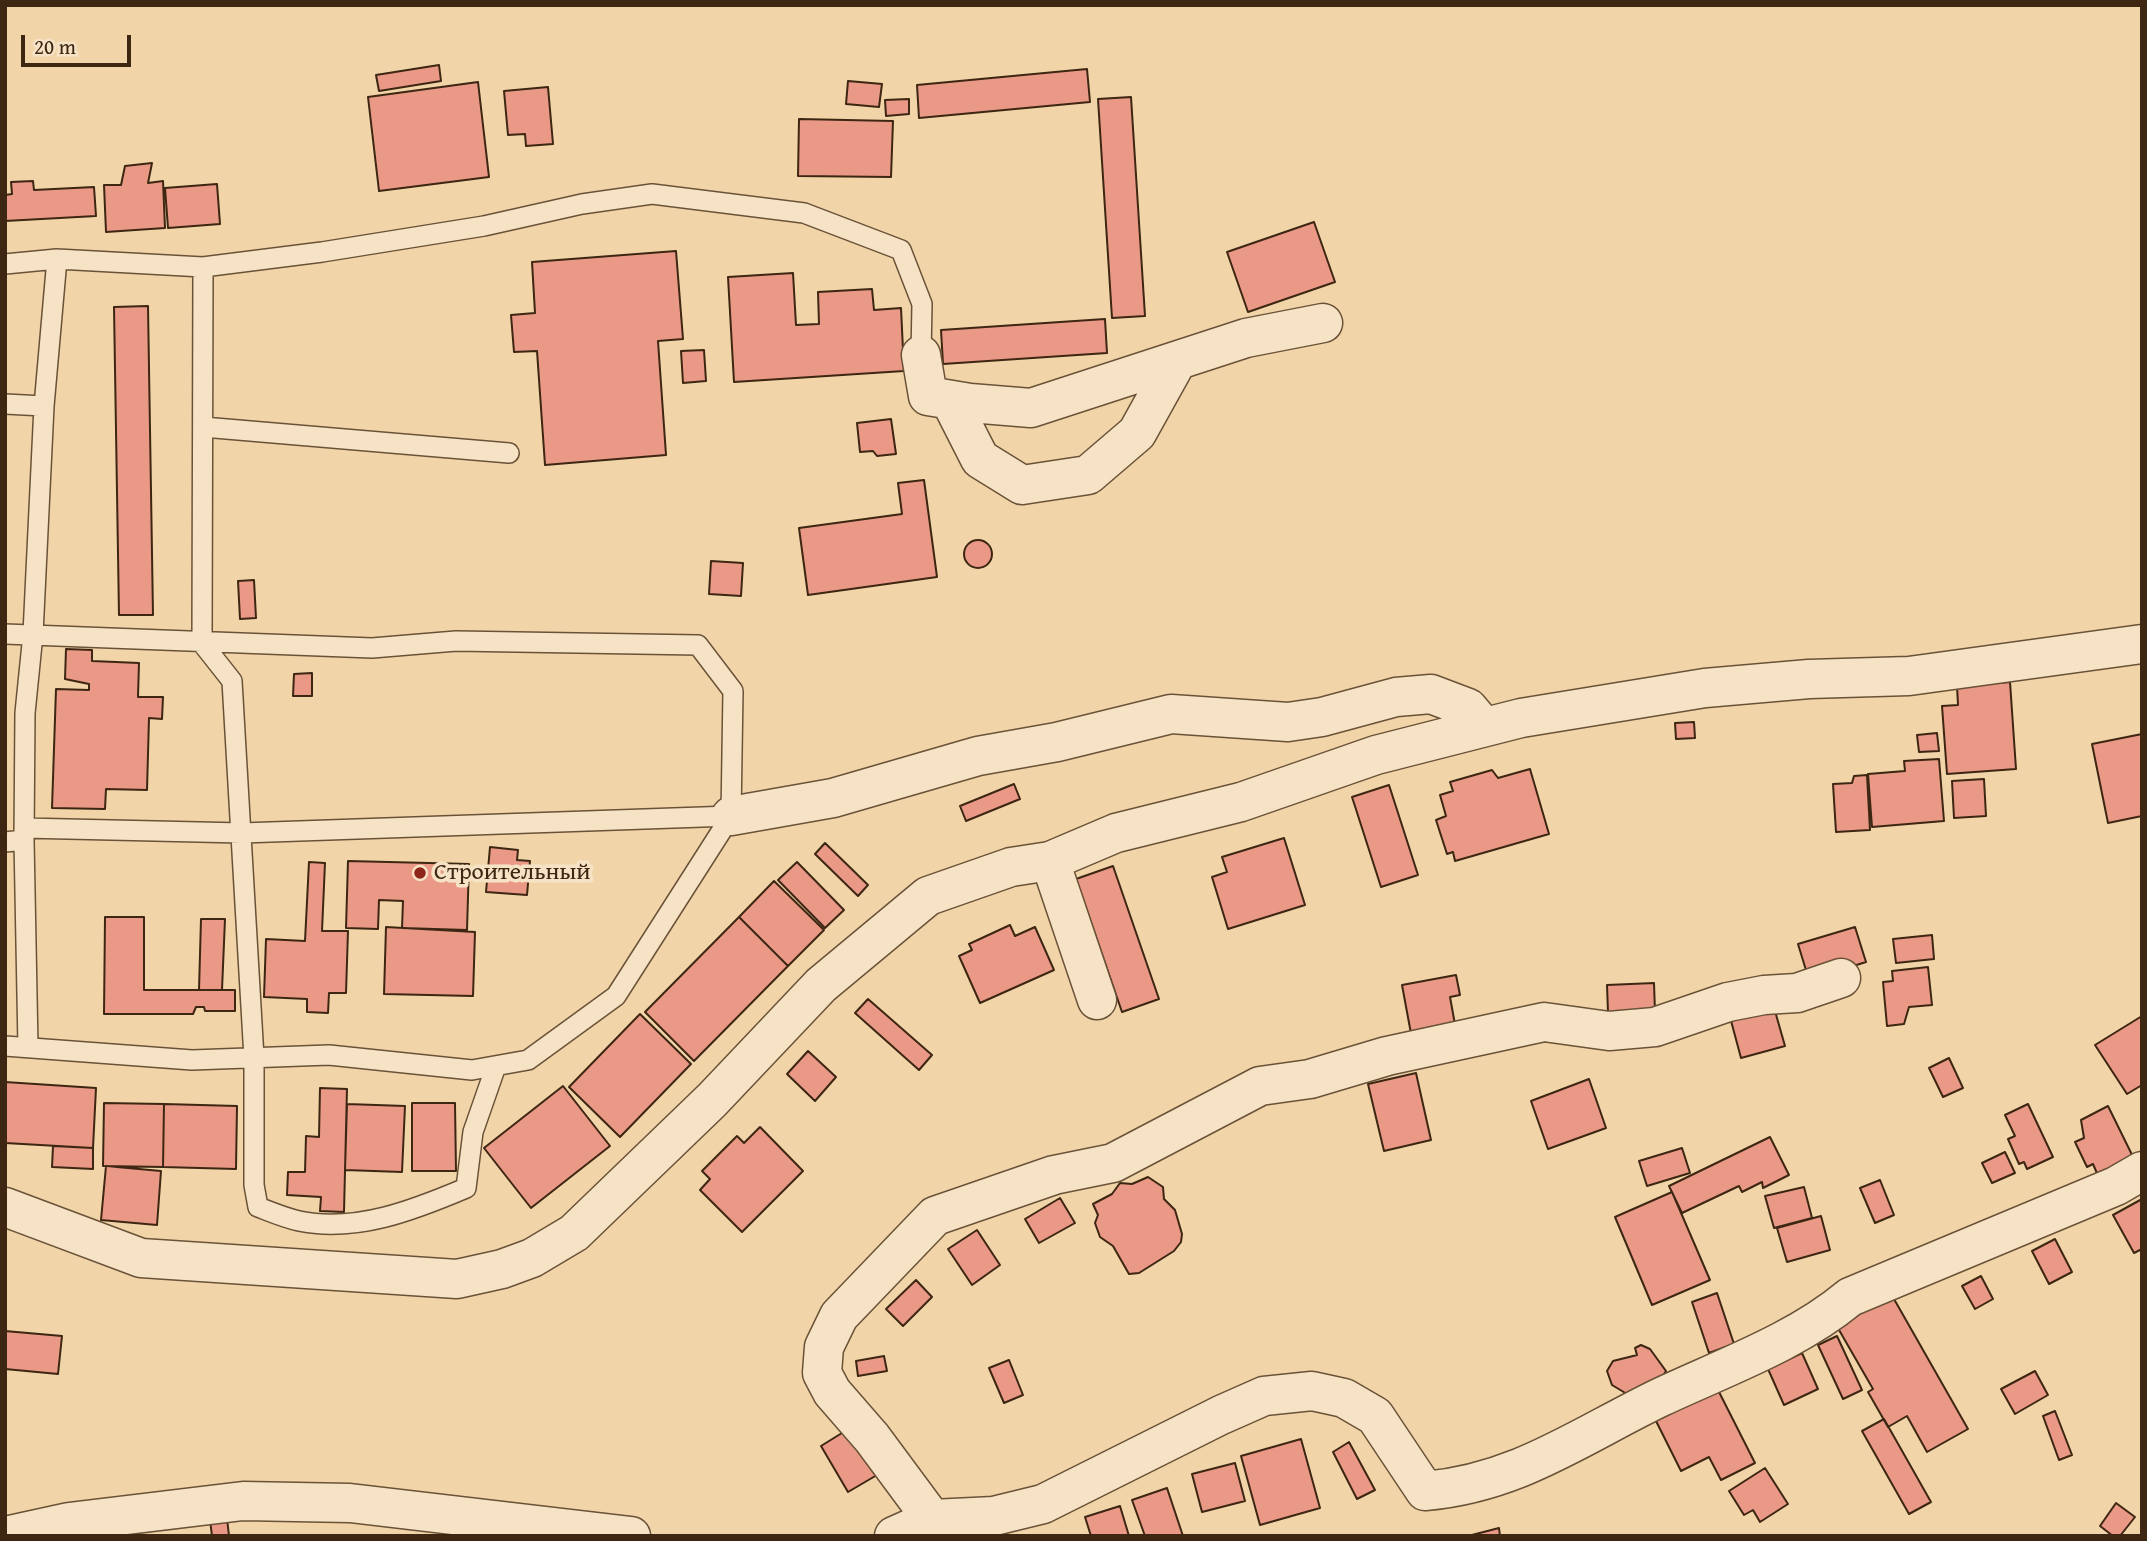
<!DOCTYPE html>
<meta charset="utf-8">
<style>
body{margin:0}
#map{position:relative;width:2147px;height:1541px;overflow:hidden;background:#f1d4a8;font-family:"Gentium Book Plus",serif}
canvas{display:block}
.frame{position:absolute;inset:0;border:7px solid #3d2612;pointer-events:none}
.scale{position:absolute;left:21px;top:35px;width:110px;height:32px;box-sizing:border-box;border:4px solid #3d2612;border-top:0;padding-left:9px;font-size:21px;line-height:24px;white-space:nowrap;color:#3d2612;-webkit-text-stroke:5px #f6e3c6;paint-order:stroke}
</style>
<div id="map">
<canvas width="2147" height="1541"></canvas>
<div class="frame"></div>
<div class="scale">20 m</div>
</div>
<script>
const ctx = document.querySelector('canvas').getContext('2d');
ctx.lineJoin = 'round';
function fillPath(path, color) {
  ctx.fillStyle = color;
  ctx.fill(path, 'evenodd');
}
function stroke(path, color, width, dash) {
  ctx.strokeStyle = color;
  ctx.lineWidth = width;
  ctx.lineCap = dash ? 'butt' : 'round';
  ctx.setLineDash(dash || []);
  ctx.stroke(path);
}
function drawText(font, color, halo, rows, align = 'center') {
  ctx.font = font + ' "Gentium Book Plus",serif';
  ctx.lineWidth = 7;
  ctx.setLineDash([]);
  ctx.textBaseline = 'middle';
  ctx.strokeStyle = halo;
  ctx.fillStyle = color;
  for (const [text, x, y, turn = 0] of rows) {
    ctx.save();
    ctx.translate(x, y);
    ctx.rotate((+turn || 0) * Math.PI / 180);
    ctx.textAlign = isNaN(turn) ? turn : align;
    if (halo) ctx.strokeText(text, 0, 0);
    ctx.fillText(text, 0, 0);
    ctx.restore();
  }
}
const building = new Path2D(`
 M439,65L441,81L379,91L376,75Z
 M1087,69L1090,102L919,118L917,85Z
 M848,81L882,84L879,107L846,104Z
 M478,82L489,177L379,191L368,97Z
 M548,87L553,144L526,146L525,134L508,135L504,91Z
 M1131,97L1145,316L1112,318L1098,99Z
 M909,99V114L886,116L885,100Z
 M799,119L893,121L891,177L798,176Z
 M152,163L148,183L163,181L165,228L106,232L104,185H121L125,166Z
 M33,181L34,190L94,187L96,216L5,221V195L12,194L11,182Z
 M217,184L220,224L168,228L165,188Z
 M1314,222L1335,282L1248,312L1227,252Z
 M676,251L683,339L658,341L666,455L545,465L537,351L514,352L511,315L535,313L532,262Z
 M793,273L796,325L819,324L818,292L872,289L874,310L901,308L904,371L734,382L728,277Z
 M148,306L153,615H119L114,307Z
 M1105,319L1107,353L943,364L941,330Z
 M704,350L706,381L683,383L681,351Z
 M891,419L896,454L877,456L873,451L860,452L857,423Z
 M924,480L937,577L808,595L799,528L902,514L898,483Z
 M964 554a14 14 0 1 1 28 0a14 14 0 1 1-28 0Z
 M711,561L743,563L741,596L709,594Z
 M254,580L256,618L240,619L238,581Z
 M66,649L92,650V661L139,663L138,697H163L162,719L149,718L147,790L106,789L105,809L52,808L56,689L89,690V684L65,679Z
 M312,673V696H293L294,674Z
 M2010,682L2016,769L1947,774L1942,706L1958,705L1957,686Z
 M1694,722L1695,738L1676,739L1675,723Z
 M1937,733L1939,751L1919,752L1917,735Z
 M2142,734V816L2108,823L2092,744Z
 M1939,759L1944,821L1872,827L1868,774L1905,771L1904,761Z
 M1530,769L1549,834L1455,861L1453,852L1447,854L1436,820L1446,816L1440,795L1453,791L1450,782L1492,770L1498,778Z
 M1867,775L1870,830L1836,832L1833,784L1852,783L1854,776Z
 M1984,779L1986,816L1954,818L1952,781Z
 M1014,784L1020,799L966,821L960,806Z
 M1389,785L1418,875L1381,887L1352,797Z
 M1284,838L1305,905L1228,929L1212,877L1227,872L1222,857Z
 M825,843L868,885L858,896L815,854Z
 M490,847L518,850L517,860L530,861L527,895L486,892Z
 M348,861L469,864L467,930L402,928L403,901L379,900L378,929L346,928Z
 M309,862L325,863L322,931H348L346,993H329L328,1013L307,1012V999L264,997L266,939L305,941Z
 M797,862L844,910L825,928L778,880Z
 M1113,866L1159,999L1122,1012L1076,879Z
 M774,881L824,930L788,966L739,917Z
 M105,917H144V990H235V1011H205L204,1007H196L193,1014H104Z
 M739,917L788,966L694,1061L645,1012Z
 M201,919H225L222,990H199Z
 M1010,925L1015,936L1035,927L1054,970L980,1003L959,956L972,950L969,944Z
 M386,927L475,932L473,996L384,994Z
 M1855,927L1866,962L1809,980L1798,944Z
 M1932,935L1934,959L1896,963L1893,939Z
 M1928,967L1932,1005L1909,1007L1904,1024L1887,1026L1883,982L1893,981L1892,971Z
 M1456,975L1460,995L1450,997L1456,1030L1412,1039L1402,985Z
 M1654,983L1655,1012L1608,1013L1607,985Z
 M1771,997L1785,1046L1741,1058L1730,1017Z
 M868,999L932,1055L919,1070L855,1013Z
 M640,1014L691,1064L620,1137L569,1087Z
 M2142,1016V1085L2127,1094L2095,1045Z
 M808,1051L836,1077L815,1101L787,1074Z
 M1949,1058L1963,1088L1943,1097L1929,1068Z
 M1416,1073L1431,1140L1384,1151L1368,1084Z
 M1589,1079L1606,1128L1548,1149L1531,1101Z
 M5,1082L96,1088L93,1148L5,1143Z
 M563,1086L610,1146L531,1208L484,1148Z
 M320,1088L347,1089L344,1212L320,1211L321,1197L287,1195L288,1172H305L306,1136L319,1137Z
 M104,1103L164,1104L163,1167L103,1166Z
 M412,1103H455L456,1171H412Z
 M164,1104L237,1106L236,1169L163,1167Z
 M347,1104L405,1106L402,1172L345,1170Z
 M2028,1104L2053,1157L2027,1169L2024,1162L2019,1164L2008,1139L2015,1136L2005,1115Z
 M2108,1106L2138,1167L2102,1185L2093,1164L2087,1167L2075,1142L2084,1138L2081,1120Z
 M760,1127L803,1171L742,1232L700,1190L710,1179L702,1171L737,1136L744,1143Z
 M1770,1137L1789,1175L1763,1188L1762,1182L1742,1192L1739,1186L1682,1213L1669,1186Z
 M53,1146L93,1148V1169L52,1167Z
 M1682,1148L1690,1173L1647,1186L1639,1161Z
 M2005,1152L2015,1173L1992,1183L1982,1163Z
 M106,1166L161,1171L157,1225L101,1220Z
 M1148,1177L1163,1187L1164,1199L1175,1210L1182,1234L1181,1242L1174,1251L1139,1273L1129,1274L1113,1246L1100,1237L1095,1223L1098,1215L1093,1204L1112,1194L1120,1183L1132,1184Z
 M1880,1180L1894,1215L1875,1223L1860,1188Z
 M1804,1187L1812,1218L1774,1228L1765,1196Z
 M1672,1192L1710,1280L1652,1305L1615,1217Z
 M1060,1198L1075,1223L1039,1243L1025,1219Z
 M2142,1199V1249L2134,1253L2113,1215Z
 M1821,1216L1830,1250L1787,1262L1777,1228Z
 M977,1230L1000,1265L972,1285L948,1249Z
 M2055,1239L2072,1272L2049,1284L2032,1251Z
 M1981,1276L1993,1299L1975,1309L1962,1286Z
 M916,1280L932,1297L903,1326L886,1309Z
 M1890,1292L1968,1429L1927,1452L1907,1416L1888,1427L1868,1392L1873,1389L1835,1323Z
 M1717,1293L1734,1344L1709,1353L1692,1302Z
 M5,1331L62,1336L58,1374L5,1369Z
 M1837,1336L1862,1390L1843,1399L1818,1345Z
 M1641,1345L1650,1349L1666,1371L1663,1376L1627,1394L1612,1385L1607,1371L1613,1361L1637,1355L1635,1348Z
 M1802,1353L1818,1389L1784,1405L1768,1369Z
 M884,1356L887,1371L858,1376L856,1361Z
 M1009,1360L1023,1395L1004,1403L989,1368Z
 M2035,1371L2048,1395L2015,1414L2001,1389Z
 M1716,1386L1755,1463L1721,1480L1709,1457L1681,1471L1654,1417Z
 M2055,1411L2072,1455L2059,1460L2043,1416Z
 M1884,1419L1931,1502L1909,1514L1862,1431Z
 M850,1428L877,1475L848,1492L821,1446Z
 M1301,1439L1320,1508L1260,1525L1241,1456Z
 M1349,1442L1375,1490L1357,1499L1333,1452Z
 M1235,1463L1245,1501L1202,1512L1192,1474Z
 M1765,1468L1788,1504L1760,1522L1753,1510L1744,1515L1729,1491Z
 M1167,1488L1183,1536H1145L1132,1500Z
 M2116,1503L2135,1517L2120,1536H2113L2100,1526Z
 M1120,1506L1129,1536H1091L1085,1517Z
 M227,1518L229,1536H212L210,1520Z
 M1499,1528L1500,1536H1468Z`);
const service = new Path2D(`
 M5,264L57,259L203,267L202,643L232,681L254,1058V1185L258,1207C271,1212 285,1218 299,1221C356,1233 414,1210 466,1188L473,1132L496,1066
 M203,267L322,252L484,226L582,204L652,194L804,213L901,250L922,304L921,355
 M5,404L44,406
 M203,427L509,453
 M5,634L372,648L456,641L698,645L733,691L731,816L616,996L528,1060L472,1070L329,1055L192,1060L5,1046
 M24,828L242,833L731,816
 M24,839L25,713L33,634L44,406L57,259
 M5,842L24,840L28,1047`);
const minor = new Path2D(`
 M921,355L928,396L970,403L1031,408L1246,338L1323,323
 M950,400L980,459L1022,485L1088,475L1137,433L1177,361
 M731,816L833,798L978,756L1057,742L1171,714L1288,722L1322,717L1396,697L1431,694L1468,708L1484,727
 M1050,861L1097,1000
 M5,1207L141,1258L457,1279L502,1269L532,1258L574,1233L712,1100L821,985L928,896L1011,867L1050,861L1116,833L1241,802L1376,755L1521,718L1705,688L1809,679L1909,676L2142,644
 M932,1519L872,1438L832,1392L822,1373L824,1347L839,1316L935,1216L1054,1175L1113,1163L1260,1086L1310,1079L1387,1056L1544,1022L1609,1031L1655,1027L1728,1002L1764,995L1797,993L1841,978
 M5,1536L69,1522L243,1501L350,1503L631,1536
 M894,1536L932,1519L994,1516L1043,1504L1221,1415L1264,1396L1312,1391L1344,1398L1375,1416L1425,1491C1518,1483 1580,1436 1661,1397C1725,1367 1796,1342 1850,1297L2116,1186L2142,1171`);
const markers = [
 [420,873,7,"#8f2418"]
];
const poiNames = [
 ["Строительный",434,873]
];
fillPath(building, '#e99986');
stroke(building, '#3d2612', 2);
stroke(service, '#6a5238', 22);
stroke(minor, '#6a5238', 41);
stroke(service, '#f6e3c6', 19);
stroke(minor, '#f6e3c6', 38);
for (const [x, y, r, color] of markers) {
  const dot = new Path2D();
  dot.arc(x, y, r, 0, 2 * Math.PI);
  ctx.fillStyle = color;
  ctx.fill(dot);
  stroke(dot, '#f6e3c6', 2.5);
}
drawText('24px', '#3d2612', '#f6e3c6', poiNames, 'left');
</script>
